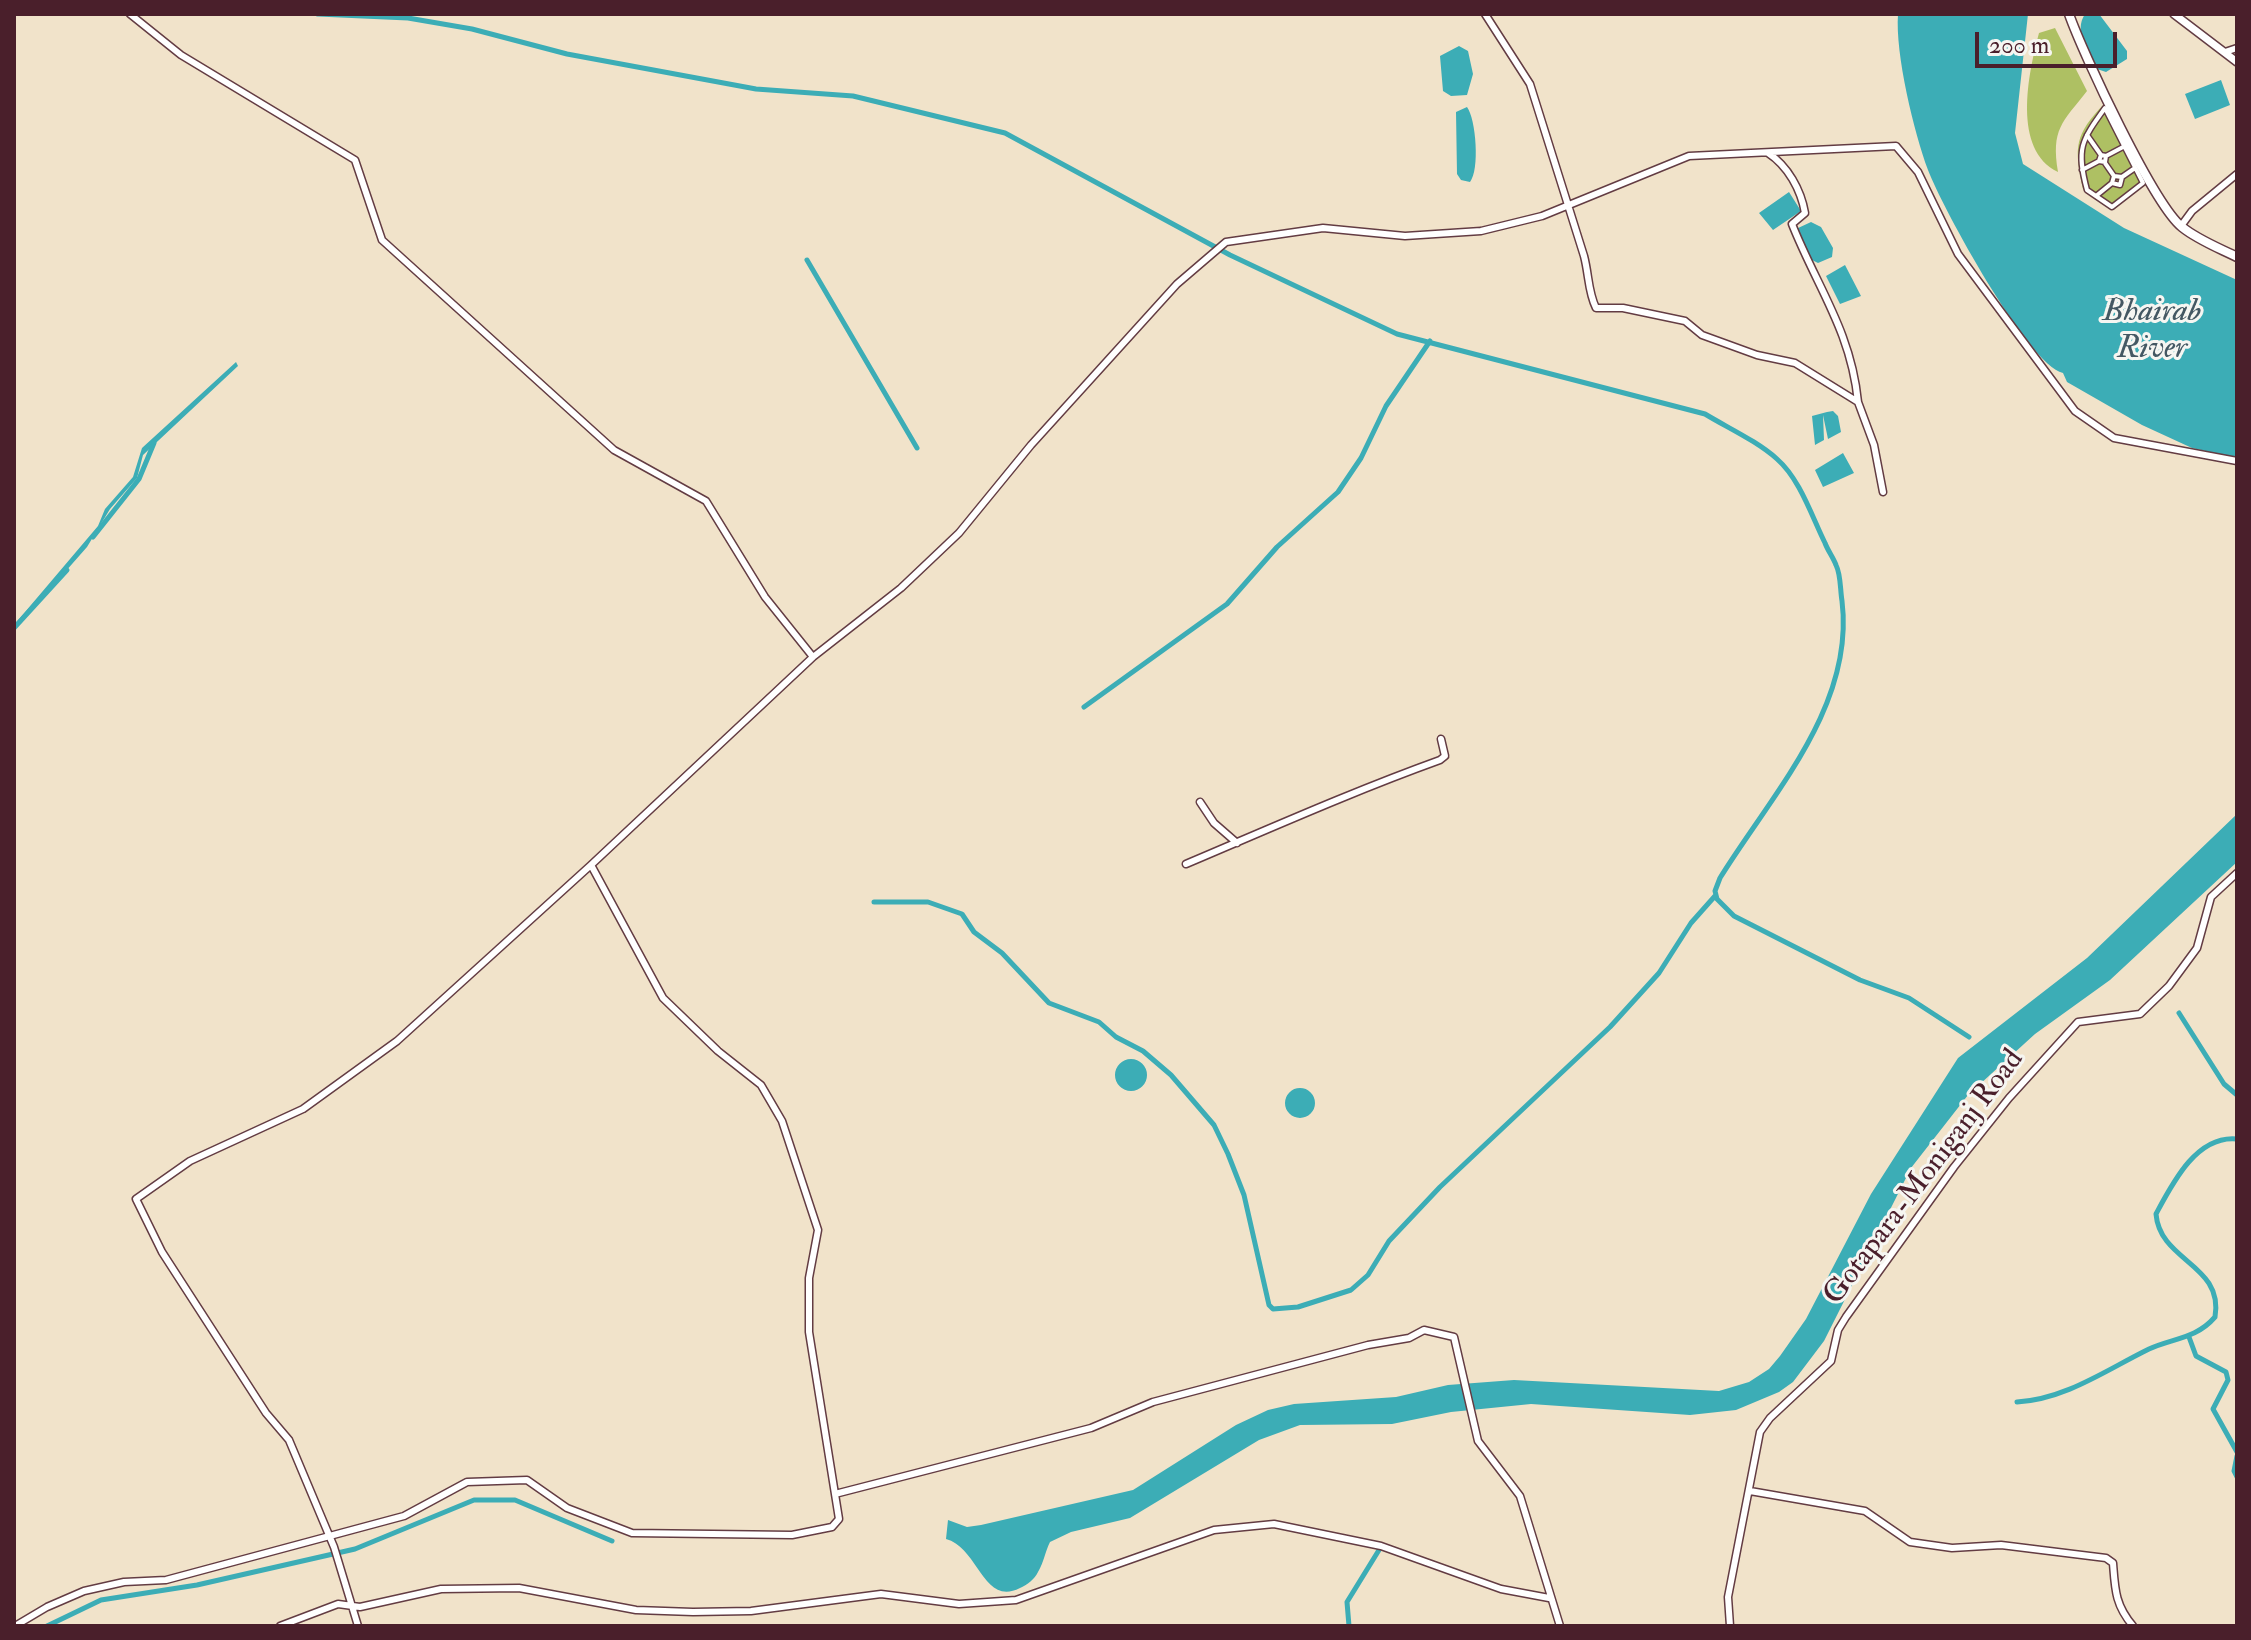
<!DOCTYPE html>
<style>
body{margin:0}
#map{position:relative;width:2251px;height:1640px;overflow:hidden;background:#f1e3ca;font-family:"IM FELL Double Pica",serif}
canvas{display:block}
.frame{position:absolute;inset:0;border:16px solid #4a1f2b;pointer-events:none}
.scale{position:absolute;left:1975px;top:32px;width:142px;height:36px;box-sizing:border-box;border:4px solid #4a1f2b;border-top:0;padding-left:10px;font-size:24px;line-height:28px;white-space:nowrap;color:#4a1f2b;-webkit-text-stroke:6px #f6f6f2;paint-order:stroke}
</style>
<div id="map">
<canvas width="2251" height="1640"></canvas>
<div class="frame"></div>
<div class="scale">200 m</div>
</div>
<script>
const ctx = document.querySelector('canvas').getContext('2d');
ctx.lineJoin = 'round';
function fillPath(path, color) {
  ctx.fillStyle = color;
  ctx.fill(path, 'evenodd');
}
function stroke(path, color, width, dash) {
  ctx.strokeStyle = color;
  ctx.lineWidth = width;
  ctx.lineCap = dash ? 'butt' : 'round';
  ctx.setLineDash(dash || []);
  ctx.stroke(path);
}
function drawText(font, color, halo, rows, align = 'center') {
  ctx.font = font + ' "IM FELL Double Pica",serif';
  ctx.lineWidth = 6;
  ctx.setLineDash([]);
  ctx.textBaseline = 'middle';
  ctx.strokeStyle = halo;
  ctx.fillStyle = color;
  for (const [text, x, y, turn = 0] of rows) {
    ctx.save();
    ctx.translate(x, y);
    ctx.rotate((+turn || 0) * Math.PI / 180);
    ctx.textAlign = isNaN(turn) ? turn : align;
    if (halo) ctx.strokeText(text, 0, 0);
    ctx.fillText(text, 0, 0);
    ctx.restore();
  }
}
const green = new Path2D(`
 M2055,28L2087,91C2062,123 2051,129 2058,172C2012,150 2028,74 2039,33Z
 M2105,103L2147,184L2113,208L2083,189C2074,147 2074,135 2105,103Z`);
const water = new Path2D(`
 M1898,14H2028L2015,133L2023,164L2124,228L2237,280V458L2192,448L2142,425L2067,382L2063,373C2028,365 1942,207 1928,170C1914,132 1895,54 1898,14Z
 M2085,14H2099L2127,51V59L2106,72L2097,69C2089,52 2073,32 2085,14Z
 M1459,46L1468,51L1473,74L1467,95L1451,96L1443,91L1440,56Z
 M2221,80L2230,105L2195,119L2185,94Z
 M1467,107C1476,119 1480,170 1470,182L1461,180L1457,174L1456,112Z
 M1789,192L1801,211L1773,230L1759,213Z
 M1811,222L1821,227L1833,248L1832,257L1818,263L1808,258L1796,229Z
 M1845,265L1861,296L1840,304L1826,276Z
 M236,362L238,366L143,455L137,478L110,509L87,547L14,630V625L98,526L105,509L133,477L142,448Z
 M1827,412L1833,411L1838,416L1841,432L1828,439L1823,415L1824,440L1815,445L1812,416Z
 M1843,453L1854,473L1823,487L1815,470Z
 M2237,814V862L2110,980L2035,1034L1968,1095L1911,1168L1824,1341L1793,1382L1779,1392L1736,1410L1690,1415L1531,1404L1451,1412L1392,1424L1300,1425L1259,1440L1130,1518L1071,1532L1050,1542C1045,1552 1044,1562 1038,1572C1035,1579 1027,1585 1020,1588C983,1607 979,1548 946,1539L948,1520L967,1527L981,1525L1133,1490L1236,1425L1268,1410L1294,1404L1396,1397L1448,1385L1514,1380L1719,1391L1749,1382L1769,1369L1780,1356L1806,1319L1871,1194L1958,1058L2087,958Z
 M1115 1075a16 16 0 1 1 32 0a16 16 0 1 1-32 0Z
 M1285 1103a15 15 0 1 1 30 0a15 15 0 1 1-30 0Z`);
const canal = new Path2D(`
 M318,14L408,18L472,29L567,54L756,89L853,96L1005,133L1230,255L1397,334L1705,414C1728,428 1757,441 1777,459C1800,479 1812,517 1825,543C1828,551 1833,557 1836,565C1841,575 1840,589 1842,601C1855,706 1772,794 1720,878L1715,891L1717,899L1734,916L1860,980L1909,998L1969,1037
 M807,260L917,448
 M93,537L139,479L154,443
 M14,628L67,570
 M1084,707L1227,604L1277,547L1338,492L1361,458L1386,406L1430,341
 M874,902H928L962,914L974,932L1002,953L1049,1003L1099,1022L1116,1037L1143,1051L1171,1075L1214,1125L1228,1154L1244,1195L1269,1305L1273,1309L1298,1307L1351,1290L1368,1275L1389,1241L1440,1187L1610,1027L1659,973L1691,923L1715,896
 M2179,1013L2224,1084L2237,1095
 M2189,1337L2196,1356L2226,1372L2228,1380L2213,1409L2237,1452
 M2017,1402C2066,1399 2106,1370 2149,1349C2173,1338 2196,1339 2215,1317C2224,1264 2160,1262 2156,1214C2173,1182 2197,1135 2237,1139
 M2237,1456L2234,1471L2237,1477
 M47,1626L101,1600L197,1585L355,1549L474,1500H515L612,1541
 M1349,1626L1347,1602L1379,1550`);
const pedestrian = new Path2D(`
 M2105,108L2143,183L2112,207L2087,190C2076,149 2081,141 2105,108Z
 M2087,135L2101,155L2106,156L2105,162L2099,161L2101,155
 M2106,156L2125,146
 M2105,163L2114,176L2112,183L2120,185L2122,177L2114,176
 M2082,170L2099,161
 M2122,177L2135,168
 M2096,196L2112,183`);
const minor = new Path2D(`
 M130,14L181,55L355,160L382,240L614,450L706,501L765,597L813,657
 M1485,14L1530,84L1584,256C1589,275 1588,292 1596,308H1623L1685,321L1702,335L1757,355L1795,363L1858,402L1874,445L1883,492
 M2225,52L2237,48
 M1768,153C1788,166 1801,190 1805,213L1792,224C1817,287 1851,331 1858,402
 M2181,226L2192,211L2237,174
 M1200,802L1214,823L1237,843
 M1186,864C1271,828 1354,791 1440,760L1445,756L1441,739
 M1750,1491L1865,1511L1910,1542L1952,1548L2001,1545L2106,1558L2113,1563C2115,1589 2115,1605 2133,1626
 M835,1494L1091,1428L1153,1402L1368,1345L1409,1338L1424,1330L1454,1337L1478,1441L1520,1496L1560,1626
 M15,1626L47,1607L84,1591L124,1582L166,1580L404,1516L467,1482L527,1480L567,1508L632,1533L792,1535L832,1527L839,1519L809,1332V1278L818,1230L782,1121L761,1085L718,1051L663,998L591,865L813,657L901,588L959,533L1031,445L1177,284L1226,242L1323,228L1405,236L1481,231L1542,216L1689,156L1896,146L1918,172L1958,254L2075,411L2114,438L2237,461
 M280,1626L338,1604L360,1607L441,1589L519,1588L636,1610L693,1612L751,1611L881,1594L959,1604L1016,1600L1214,1530L1274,1524L1381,1546L1501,1589L1549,1598
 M358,1626L334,1547L289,1440L266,1413L162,1252L136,1199L190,1161L303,1109L397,1041L591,865
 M1730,1626L1728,1597L1760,1432L1770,1418L1831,1361L1838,1330L1846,1317L1954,1167L2009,1098L2078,1022L2140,1014L2169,986L2197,948L2211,897L2237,873`);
const tertiary = new Path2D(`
 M2174,14L2237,62`);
const secondary = new Path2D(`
 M2069,14C2083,54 2154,205 2182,227C2198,240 2219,248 2237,257`);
const streetNames = [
 ["Gotapara-Moniganj Road",1925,1178,-53]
];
const waterNames = [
 ["Bhairab",2152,313],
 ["River",2152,350]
];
fillPath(green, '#aec063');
fillPath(water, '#3cadb6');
stroke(canal, '#3cadb6', 5);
stroke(pedestrian, '#633c43', 7);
stroke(minor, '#633c43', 9);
stroke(tertiary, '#633c43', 10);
stroke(secondary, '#633c43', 11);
stroke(pedestrian, '#fff', 4);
stroke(minor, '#fff', 6);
stroke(tertiary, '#fff', 7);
stroke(secondary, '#fff', 8);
drawText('30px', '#4a1f2b', '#f6f6f2', streetNames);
drawText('italic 32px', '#445863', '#f6f6f2', waterNames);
</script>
